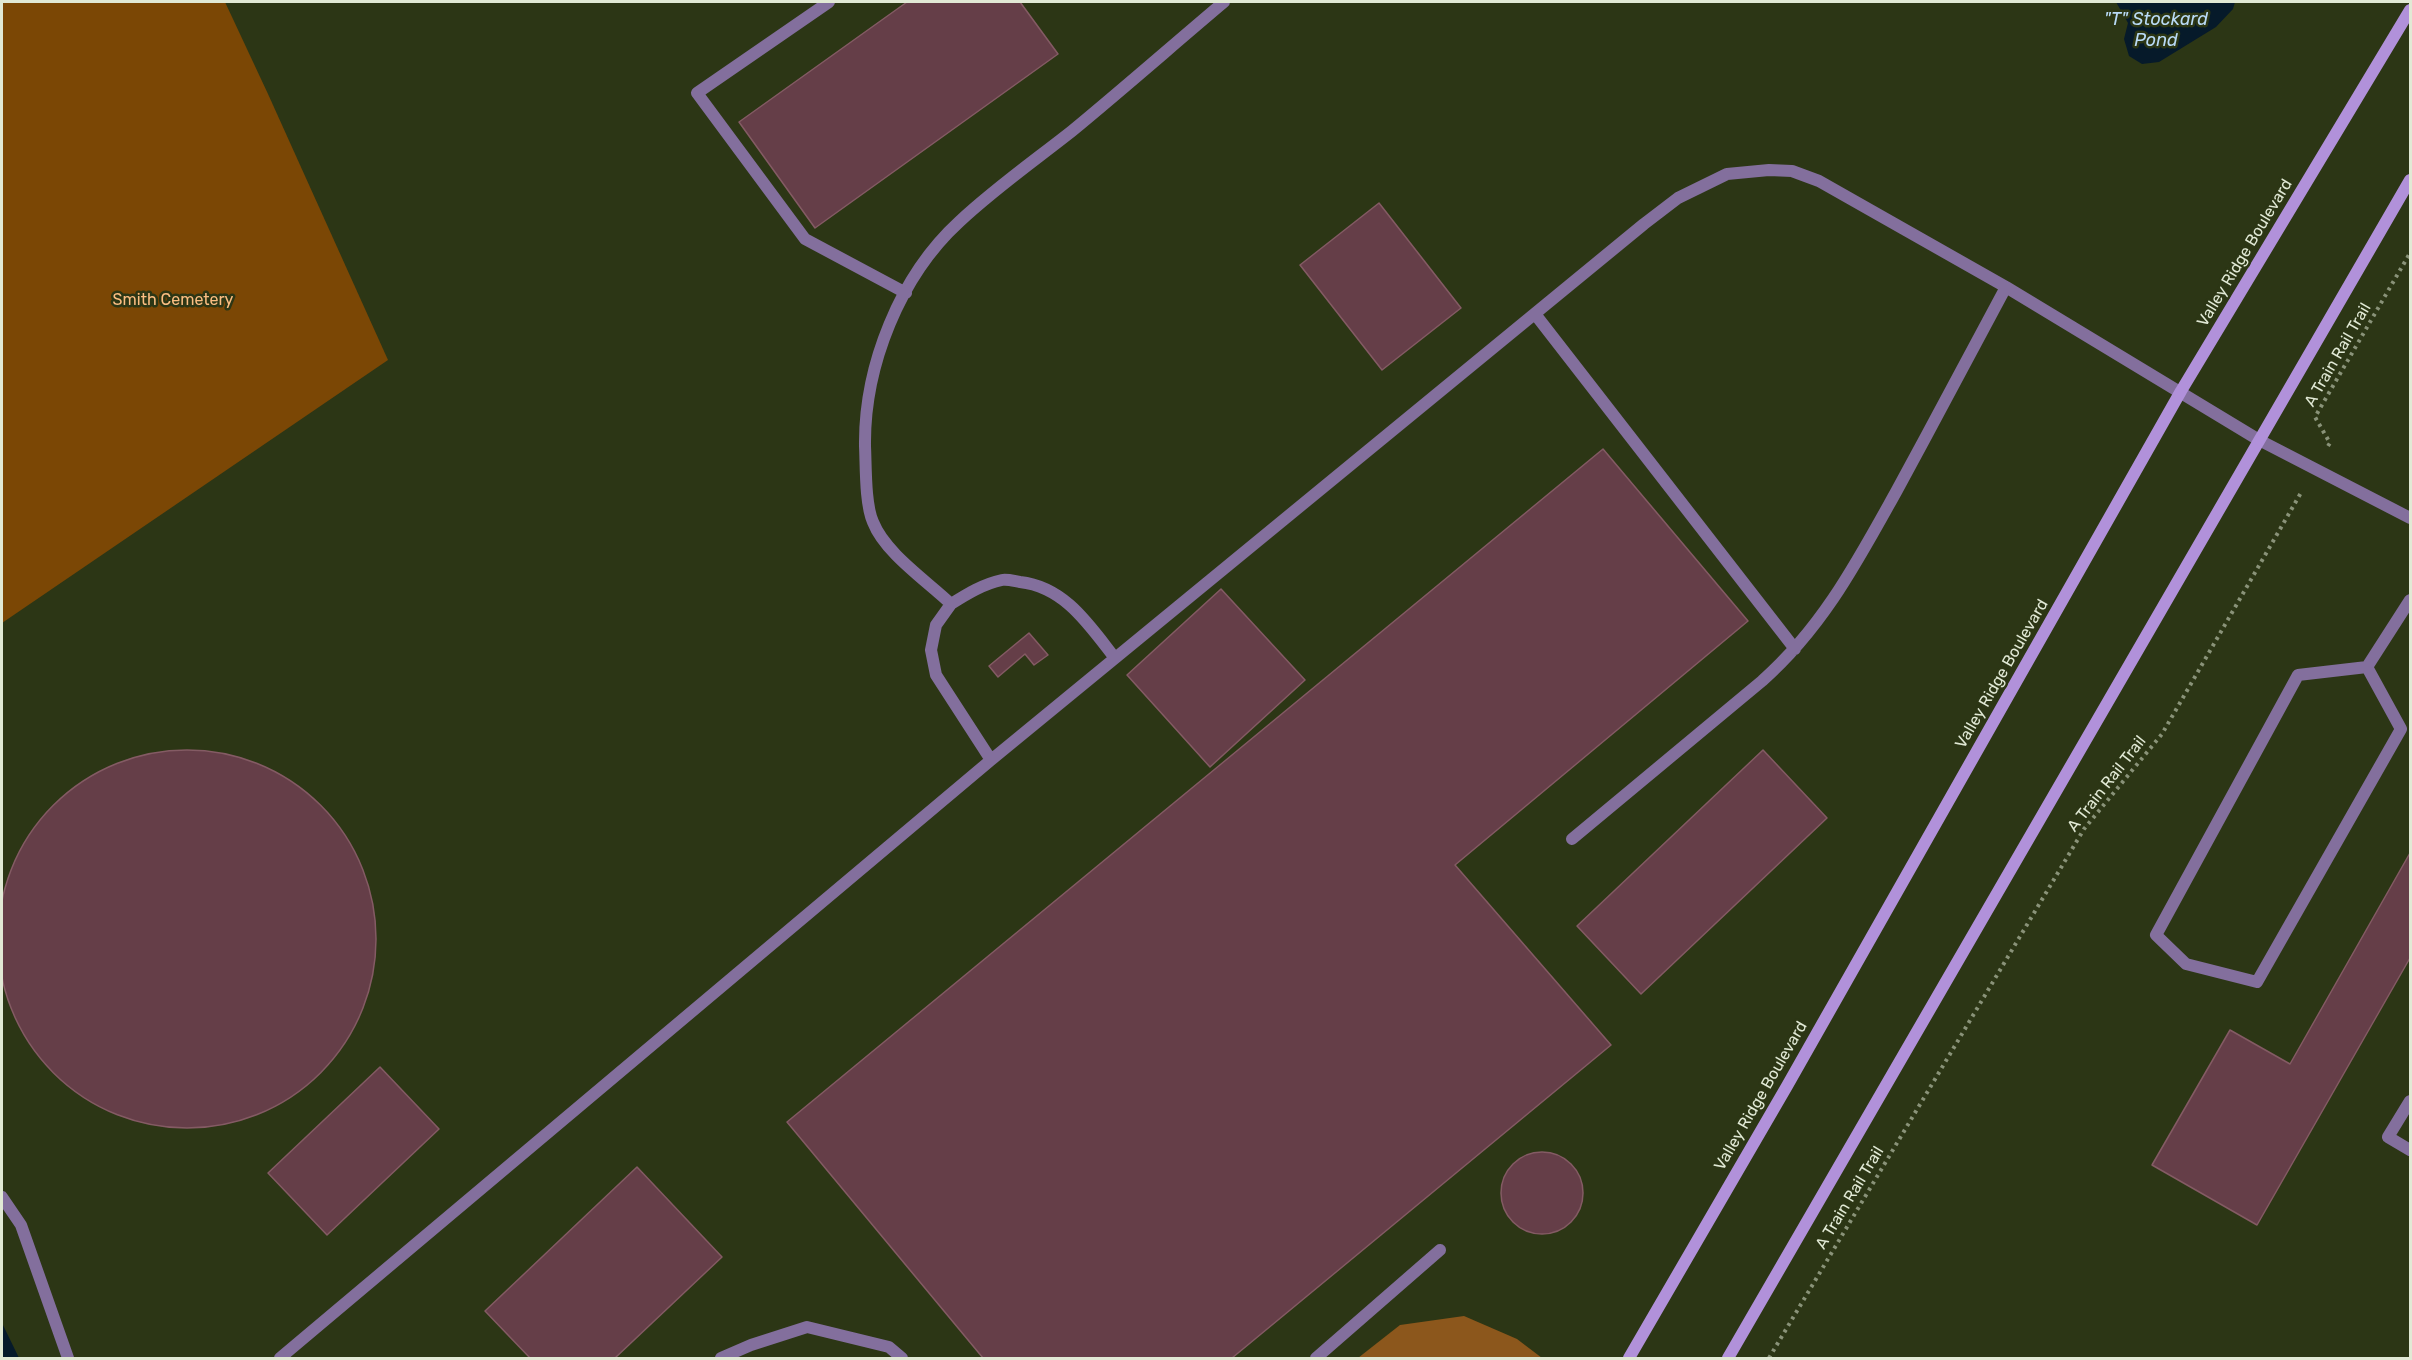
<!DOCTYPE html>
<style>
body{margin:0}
#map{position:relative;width:2412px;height:1360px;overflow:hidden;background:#2c3615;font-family:Rubik,sans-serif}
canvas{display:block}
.frame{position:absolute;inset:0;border:3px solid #e1e9d5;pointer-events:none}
</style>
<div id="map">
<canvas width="2412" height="1360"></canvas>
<div class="frame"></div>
</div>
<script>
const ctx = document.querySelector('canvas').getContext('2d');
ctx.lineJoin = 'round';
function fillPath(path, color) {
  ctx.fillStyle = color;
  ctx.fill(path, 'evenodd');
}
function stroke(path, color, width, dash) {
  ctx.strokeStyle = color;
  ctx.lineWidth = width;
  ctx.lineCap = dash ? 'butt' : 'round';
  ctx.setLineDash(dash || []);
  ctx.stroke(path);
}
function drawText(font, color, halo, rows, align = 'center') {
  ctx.font = font + ' Rubik,sans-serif';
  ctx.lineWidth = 5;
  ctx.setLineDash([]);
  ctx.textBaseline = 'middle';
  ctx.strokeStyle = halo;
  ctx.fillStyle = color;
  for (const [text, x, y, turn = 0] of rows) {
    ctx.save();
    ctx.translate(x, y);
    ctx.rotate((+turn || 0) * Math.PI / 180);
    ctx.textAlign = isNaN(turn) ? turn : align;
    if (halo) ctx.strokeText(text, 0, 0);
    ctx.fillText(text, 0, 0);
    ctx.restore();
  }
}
const green = new Path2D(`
 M2,2H225L268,94L388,360L2,623Z`);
const forest = new Path2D(`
 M1464,1316L1517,1339L1542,1358H1358L1400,1325Z`);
const water = new Path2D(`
 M2116,2H2235L2233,9L2216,27L2159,62L2142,64L2129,56L2124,39L2128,23Z
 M2,1323L19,1358H2Z`);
const building = new Path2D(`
 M907,2H1020L1058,54L815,228L739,122Z
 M1379,203L1461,308L1382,370L1300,265Z
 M1603,449L1748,621L1455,865L1611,1045L1232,1358H983L787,1122Z
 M1221,589L1305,680L1210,767L1127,675Z
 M1029,633L1048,655L1034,665L1025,654L998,677L989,666Z
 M1763,750L1827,818L1641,994L1577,926Z
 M-2 939a189 189 0 1 1 378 0a189 189 0 1 1-378 0Z
 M2410,853V958L2257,1225L2152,1165L2230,1030L2290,1064Z
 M380,1067L439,1129L327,1235L268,1173Z
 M1501 1193a41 41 0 1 1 82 0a41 41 0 1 1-82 0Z
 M637,1167L722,1257L615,1358H530L485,1311Z`);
const path = new Path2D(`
 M2328,446L2330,443L2315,417L2410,253
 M1769,1358L2084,829L2162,734L2302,491`);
const lane = new Path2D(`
 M829,2L697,93L805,239L906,293
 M1535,314L1795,649
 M951,604C967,594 983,584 1002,580C1007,579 1014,581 1020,582C1065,587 1089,625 1115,658
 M2367,667L2401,729L2257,982L2186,964L2156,935L2298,675Z
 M2367,667L2410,600
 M991,760L936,675L931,650L936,625L951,604C927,581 885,553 873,522C865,504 866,466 865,446C864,366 900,276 959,222C994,189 1034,161 1072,131C1123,89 1173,45 1224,2
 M1572,839L1762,681C1823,627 1857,562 1896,492C1933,424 1969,356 2006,287
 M2410,1101L2388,1137L2410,1150
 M2,1197L21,1225L68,1358
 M280,1358L991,760L1644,224L1678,198L1727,174L1769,170L1792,171L1819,181L2006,287L2259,440L2410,518
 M721,1358L751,1345L807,1327L889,1347L902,1358
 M1316,1358L1440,1250`);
const secondary = new Path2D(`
 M1629,1358L1787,1086L2181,391L2410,10
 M1728,1358L2410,180`);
const streetNames = [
 ["Valley Ridge Boulevard",2245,253,-59],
 ["A Train Rail Trail",2338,355,-60],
 ["Valley Ridge Boulevard",2002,674,-60],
 ["A Train Rail Trail",2107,784,-52],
 ["Valley Ridge Boulevard",1761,1096,-60],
 ["A Train Rail Trail",1850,1198,-59]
];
const parkNames = [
 ["Smith Cemetery",173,300]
];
const waterNames = [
 ["\"T\" Stockard",2156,20],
 ["Pond",2156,41]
];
fillPath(green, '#7b4705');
fillPath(forest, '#8c571c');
fillPath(water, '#061a2a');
fillPath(building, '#653e48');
stroke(building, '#845b64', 1.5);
stroke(path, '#8a9379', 4, [3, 4.5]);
stroke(lane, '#836f9d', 12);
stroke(secondary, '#b191da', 12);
drawText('16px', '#e1e9d5', '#2c3615', streetNames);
drawText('16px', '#fcbe82', '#2c3615', parkNames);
drawText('italic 18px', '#b9daf6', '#2c3615', waterNames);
</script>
